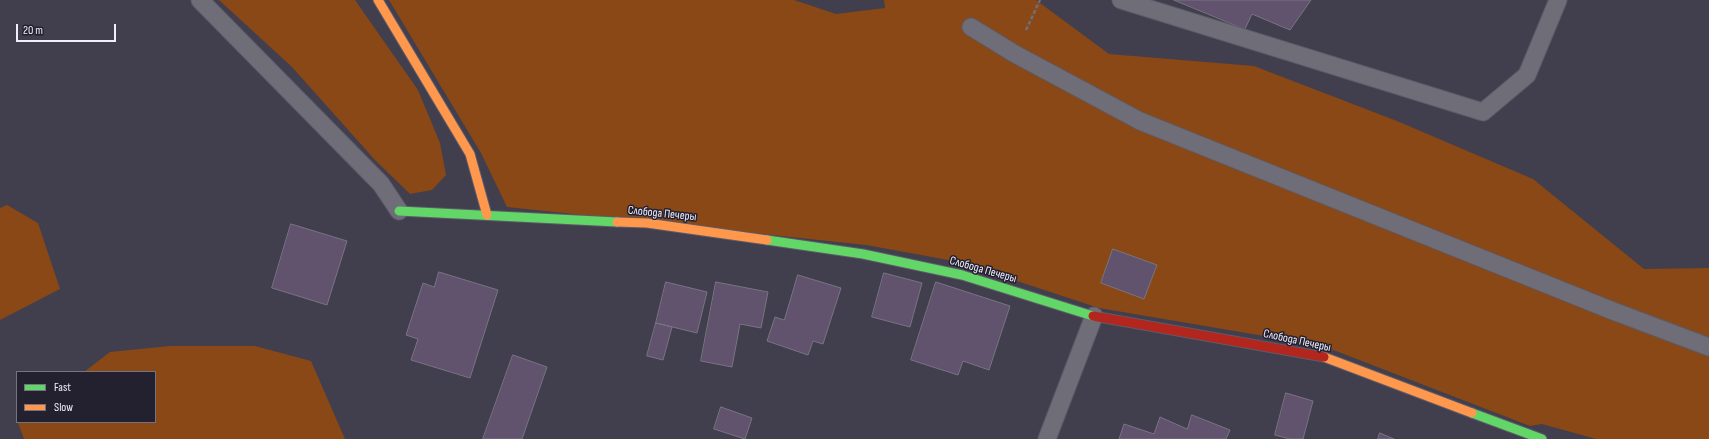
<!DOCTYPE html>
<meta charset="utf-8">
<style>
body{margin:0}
#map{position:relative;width:1709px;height:439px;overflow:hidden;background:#413e4e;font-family:"Sofia Sans Condensed",sans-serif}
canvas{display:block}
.legend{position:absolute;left:16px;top:371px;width:140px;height:52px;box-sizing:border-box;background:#23212f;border:1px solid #757381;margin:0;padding:5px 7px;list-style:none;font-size:12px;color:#f0eefd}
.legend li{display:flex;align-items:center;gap:8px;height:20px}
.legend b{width:20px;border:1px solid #757381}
.scale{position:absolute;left:16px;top:24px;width:100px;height:18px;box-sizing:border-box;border:2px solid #f0eefd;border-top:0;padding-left:5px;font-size:12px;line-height:14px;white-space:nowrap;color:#f0eefd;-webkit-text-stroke:3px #23212f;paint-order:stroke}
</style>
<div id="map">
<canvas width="1709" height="439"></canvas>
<ul class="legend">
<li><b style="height:5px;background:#63d668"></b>Fast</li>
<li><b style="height:5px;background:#ff974d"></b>Slow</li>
</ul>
<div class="scale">20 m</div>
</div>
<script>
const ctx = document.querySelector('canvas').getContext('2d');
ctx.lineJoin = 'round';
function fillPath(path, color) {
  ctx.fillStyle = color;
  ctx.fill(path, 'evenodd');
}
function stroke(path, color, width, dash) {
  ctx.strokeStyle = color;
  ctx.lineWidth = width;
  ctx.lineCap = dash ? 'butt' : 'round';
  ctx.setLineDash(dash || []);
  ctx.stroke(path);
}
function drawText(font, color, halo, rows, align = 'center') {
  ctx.font = font + ' "Sofia Sans Condensed",sans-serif';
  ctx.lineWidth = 3;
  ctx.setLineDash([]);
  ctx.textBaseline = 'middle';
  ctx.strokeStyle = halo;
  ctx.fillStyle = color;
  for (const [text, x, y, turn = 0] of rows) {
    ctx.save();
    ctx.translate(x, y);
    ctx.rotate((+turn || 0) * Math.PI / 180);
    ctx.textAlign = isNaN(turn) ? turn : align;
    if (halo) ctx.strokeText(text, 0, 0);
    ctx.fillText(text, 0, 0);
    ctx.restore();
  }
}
const green = new Path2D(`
 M219,0H355L418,90L440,143L446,175L432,190L410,194L375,160L292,67Z
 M389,0H794L836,14L885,8L884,0H1036L1109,54L1254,66L1397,121L1533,179L1644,269L1709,268V439H1596L1542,424L1530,426L1323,346L1099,308L959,262L866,245L507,207L481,153Z
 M7,205L38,223L60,289L0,320V208Z
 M170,346H255L311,361L345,439H24L18,423L19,422H155V372H84L110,352Z`);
const building = new Path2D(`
 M1174,0H1311L1290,30L1252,14L1245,29Z
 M291,224L347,241L327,305L272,288Z
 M1113,249L1157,265L1144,299L1101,283Z
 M439,272L498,290L470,378L411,360L418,339L406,335L423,283L434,287Z
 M884,273L922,283L910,327L872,317Z
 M798,275L841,288L823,344L813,341L808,355L767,341L775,317L784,320Z
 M666,282L707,292L697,333L656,323Z
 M716,282L768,292L761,328L740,324L732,367L701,361Z
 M936,282L1010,306L989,370L963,361L958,375L911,360Z
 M656,323L672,327L663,360L647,356Z
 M513,355L547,367L522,439H483Z
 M1286,393L1313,401L1303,439H1290L1275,435Z
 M721,407L752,418L745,439L714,429Z
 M1192,415L1230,430L1226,439H1119L1124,424L1154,434L1160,417L1187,429Z
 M1380,433L1394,439H1378Z`);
const path = new Path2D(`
 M1026,30L1040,0`);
const lane = new Path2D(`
 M200,0L381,184L399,211
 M1121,0L1483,112L1527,75L1558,0
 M971,27L1015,54L1140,121L1613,311L1709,347
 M1047,439L1094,316`);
const fast = new Path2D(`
 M399,211L617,222
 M767,240L863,254L962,275L1093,316
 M1472,413L1542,439`);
const slow = new Path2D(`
 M378,0L470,154L487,215
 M617,222L647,223L767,240
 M1324,357L1472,413`);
const jam = new Path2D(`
 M1093,316L1324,357`);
const streetNames = [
 ["Слобода Печеры",662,214,6],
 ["Слобода Печеры",983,270,16],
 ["Слобода Печеры",1297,341,12]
];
fillPath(green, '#894815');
fillPath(building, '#61536e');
stroke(building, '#797482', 1);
stroke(lane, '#5d5b68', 19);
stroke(fast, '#5d5b68', 11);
stroke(slow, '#5d5b68', 11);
stroke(jam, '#5d5b68', 11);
stroke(path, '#706e79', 2.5, [4, 2]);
stroke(lane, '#6e6d78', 17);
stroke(fast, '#63d668', 9);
stroke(slow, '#ff974d', 9);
stroke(jam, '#b3261e', 9);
drawText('12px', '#f0eefd', '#23212f', streetNames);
</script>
